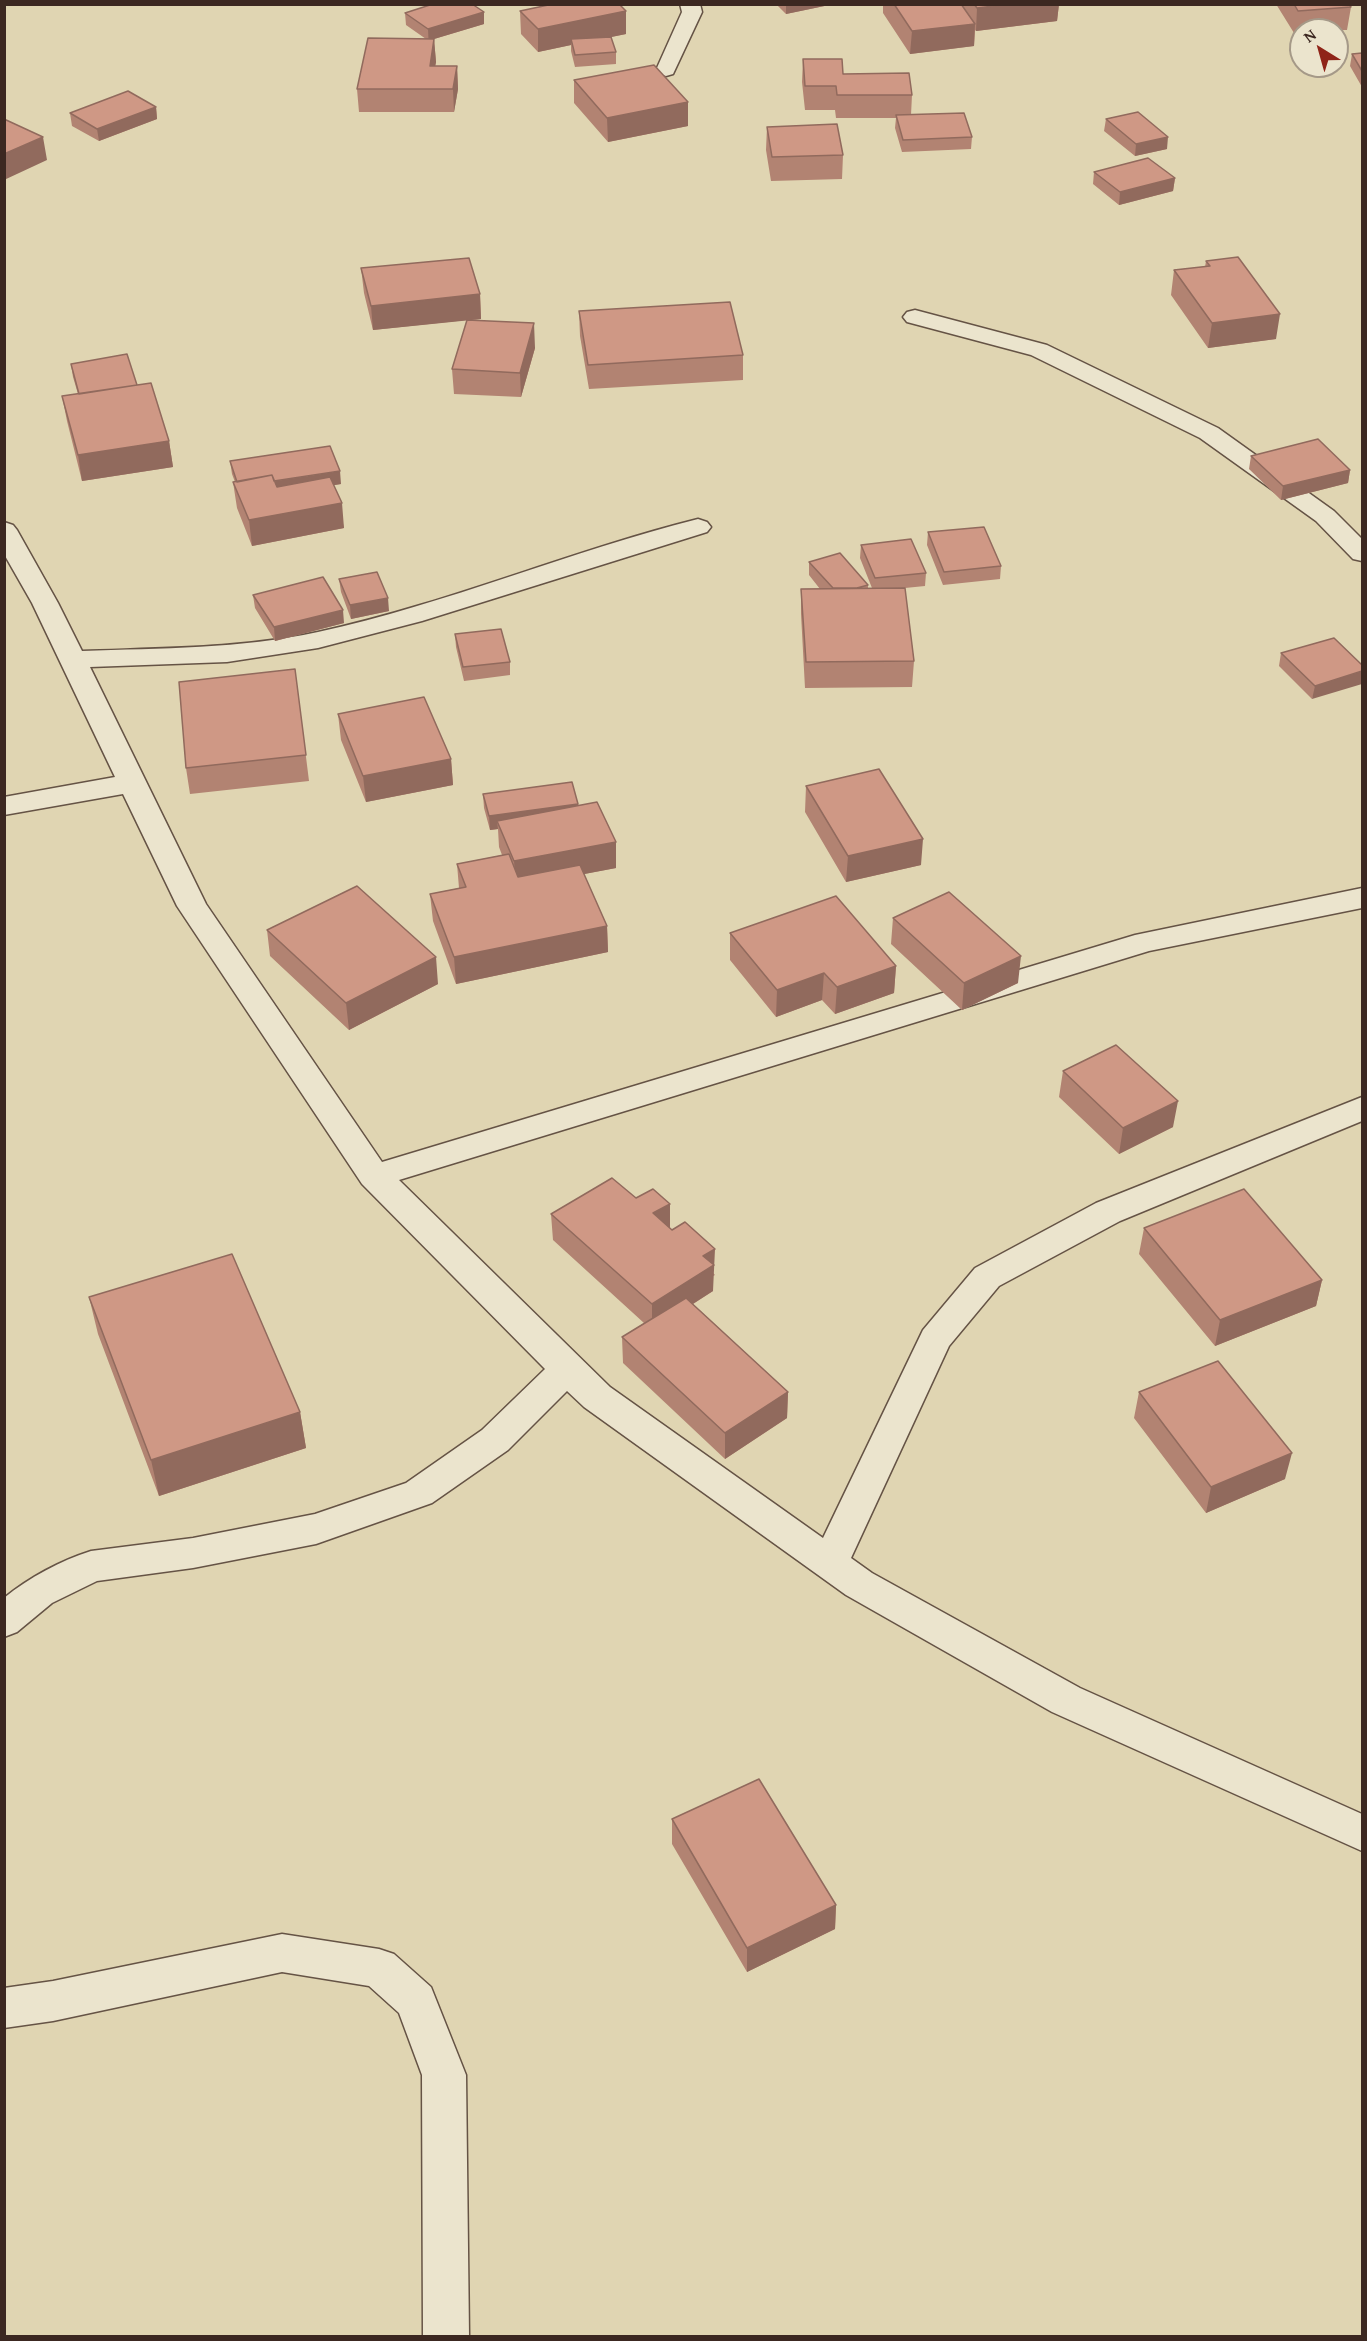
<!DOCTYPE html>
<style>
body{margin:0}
#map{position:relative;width:1367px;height:2341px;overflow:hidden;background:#e0d5b2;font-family:"Gentium Book Plus",serif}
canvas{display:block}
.frame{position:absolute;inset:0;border:6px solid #3c2821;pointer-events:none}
.north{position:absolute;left:1289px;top:18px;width:60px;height:60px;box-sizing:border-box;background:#ebe4cd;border:2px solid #a59988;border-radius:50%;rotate:323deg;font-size:16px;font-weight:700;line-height:24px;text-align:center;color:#3c2821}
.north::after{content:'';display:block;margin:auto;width:21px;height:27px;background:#8f2418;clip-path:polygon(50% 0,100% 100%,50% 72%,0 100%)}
</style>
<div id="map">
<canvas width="1367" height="2341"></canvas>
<div class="frame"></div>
<div class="north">N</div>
</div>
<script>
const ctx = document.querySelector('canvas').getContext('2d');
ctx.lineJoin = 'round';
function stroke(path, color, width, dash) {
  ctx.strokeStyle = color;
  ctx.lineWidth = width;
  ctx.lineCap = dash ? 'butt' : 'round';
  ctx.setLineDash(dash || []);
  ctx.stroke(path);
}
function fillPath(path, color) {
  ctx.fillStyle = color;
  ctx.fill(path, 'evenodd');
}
const minor = new Path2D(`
 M680,4H700L702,12L673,74L666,76L659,74L656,70L682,12Z
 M915,310L1047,345L1218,428L1334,511L1362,539V561L1353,559L1316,521L1200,438L1031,355L907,322L903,317L907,312Z
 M698,519L707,522L711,527L707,532L422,621L318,648L227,662L90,667L206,904L382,1162L1135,935L1362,888V908L1149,951L399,1180L610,1387L823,1538L923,1330L975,1268L1096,1203L1362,1097V1121L1120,1221L999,1286L949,1346L851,1558L872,1573L1080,1688L1362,1814V1851L1052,1712L846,1595L584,1407L567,1391L508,1450L432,1503L316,1544L193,1568L97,1581L52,1603L17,1632L4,1637V1598C30,1577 60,1561 91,1551L193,1538L315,1514L406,1483L482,1430L545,1369L362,1184L177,906L123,794L4,815V797L115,777L32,603L4,554V522L13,525L17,530L58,603L82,651C161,648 240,649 318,632C447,604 570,551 698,519Z
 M282,1934L379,1949L394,1954L431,1987L466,2075L469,2336H423L422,2075L399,2013L369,1986L282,1972L53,2021L4,2028V1988L53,1981Z`);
const wall = new Path2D(`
 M776,4H834L786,14Z
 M883,4H1059L1057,21L976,31L975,30L974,46L910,54L883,13Z
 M1276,4H1349L1351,7L1347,30H1301V33H1294Z
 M520,11H626V34L611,37L616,52V64L575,67L571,51V45L538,52L521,34Z
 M405,13L484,24L434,39L436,62L435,66H457L458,89L454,112H359L357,89L426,39L406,25Z
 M1362,53V87L1350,66L1352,54Z
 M803,59L843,74L912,95L911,115L972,137L971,149L902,152L895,128L896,118H836L835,110H805L802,82Z
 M574,80L688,102V126L608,142L574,103Z
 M156,107L157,119L99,141L72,126L70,113Z
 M1106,119L1167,149L1135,156L1104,131Z
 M767,127L843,155L842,179L771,181L766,150Z
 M1094,172L1175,178L1173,191L1119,205L1093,184Z
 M1206,261L1276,339L1208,348L1171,295L1174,270L1205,267Z
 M361,268L480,294L481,319L471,320L535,348L521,397L454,394L452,369L467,320L373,330L364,293Z
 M579,311L743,355V380L589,389L580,336Z
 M71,364L137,385L169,441L173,467L82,481L67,421L62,396L78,394L73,377Z
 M1251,456L1350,470L1348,483L1281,500L1249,469Z
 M230,461L341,484L334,485L344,528L252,546L237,508L233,482H235L232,474Z
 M928,532L1001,566L1000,579L943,585L927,545Z
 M861,545L926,573L925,586L905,588L914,661L912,687L805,688L801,614V589H820L809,575V562L868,585V588H872L860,558Z
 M339,579L389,611L351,619L341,592Z
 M253,595L344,623L275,641L255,608Z
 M455,634L510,662V675L464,681L456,647Z
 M1334,638L1312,699L1279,666L1281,653Z
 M295,669L309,781L190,794L186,768Z
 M338,714L451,759L453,785L366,802L341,740Z
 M806,786L921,865L846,882L805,812Z
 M483,794L578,806L616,868L584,874L607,926L608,952L456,984L433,921L430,894L459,888L457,864L502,855L499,847L498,829L490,830L484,808Z
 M893,918L1018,983L962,1010L891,944Z
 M267,930L438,984L349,1030L270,956Z
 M730,933L896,966L894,993L835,1014L822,1000L776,1017L730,960Z
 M1063,1071L1173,1127L1119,1154L1059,1097Z
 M551,1214L670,1228L715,1275L713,1276V1291L693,1304L788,1392L787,1418L725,1459L623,1363L622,1337L644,1323L553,1240Z
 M1144,1228L1322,1280L1316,1306L1215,1346L1139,1254Z
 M89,1297L300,1412L306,1448L159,1496L98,1334Z
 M1139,1392L1285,1479L1206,1513L1134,1418Z
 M672,1819L836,1905L835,1929L747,1972L672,1844Z`);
const shadedWall = new Path2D(`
 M786,4H834L786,14Z
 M1010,4H1059L1057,21L976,31L977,8Z
 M626,11V34L572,45L571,39V45L538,52V29Z
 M484,12V24L434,39L436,62L431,89L428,29Z
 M975,24L974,46L910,54L912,31Z
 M457,66L458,89L454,112L453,89Z
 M688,102V126L608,142L607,118Z
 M156,107L157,119L99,141L97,129Z
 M43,137L47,160L4,180V154Z
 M1168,137L1167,149L1135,156L1136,144Z
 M1175,178L1173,191L1119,205L1120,192Z
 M480,294L481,319L373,330L371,306Z
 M1280,314L1276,339L1208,348L1212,323Z
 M534,323L535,348L521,397L520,373Z
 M169,441L173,467L82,481L78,455Z
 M1350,470L1348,483L1281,500L1283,486Z
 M340,471L341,484L241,500L239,487Z
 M342,503L344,528L252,546L249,520Z
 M388,598L389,611L351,619L350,605Z
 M343,610L344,623L275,641L274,627Z
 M1362,671V684L1312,699L1315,686Z
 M451,759L453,785L366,802L363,776Z
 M578,804V818L497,821L498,829L490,830L489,816Z
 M923,839L921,865L846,882L848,856Z
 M616,842V868L516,887L514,861Z
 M607,926L608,952L456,984L454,957Z
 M1021,956L1018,983L962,1010L964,983Z
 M436,957L438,984L349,1030L346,1003Z
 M896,966L894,993L835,1014L837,987Z
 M824,973L822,1000L776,1017L777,990Z
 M1178,1101L1173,1127L1119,1154L1123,1128Z
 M670,1204V1230L653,1213Z
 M715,1249L713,1291L652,1330V1304L703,1256Z
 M1322,1280L1316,1306L1215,1346L1220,1320Z
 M788,1392L787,1418L725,1459V1433Z
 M300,1412L306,1448L159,1496L151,1460Z
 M1292,1453L1285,1479L1206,1513L1211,1487Z
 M836,1905L835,1929L747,1972V1948Z`);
const building = new Path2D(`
 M433,4H472L484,12L428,29L405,13Z
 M553,4H619L626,11L538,29L520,11Z
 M894,4H961L975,24L912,31Z
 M974,4H1010L977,8Z
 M1294,4H1349L1351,7L1298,11Z
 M611,37L616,52L575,55L571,39Z
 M368,38L434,39L430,66H457L453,89H357Z
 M1362,53V71L1352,54Z
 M803,59H842L843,74L909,73L912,95H837L836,86H805Z
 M654,65L688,102L607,118L574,80Z
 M128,91L156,107L97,129L70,113Z
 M1138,112L1168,137L1136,144L1106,119Z
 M964,113L972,137L903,140L896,115Z
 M4,119L43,137L4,154Z
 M837,124L843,155L772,157L767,127Z
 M1148,158L1175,178L1120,192L1094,172Z
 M1238,257L1280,314L1212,323L1174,270L1210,266L1206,261Z
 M469,258L480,294L371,306L361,268Z
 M730,302L743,355L588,365L579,311Z
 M467,320L534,323L520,373L452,369Z
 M127,354L137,385L79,394L71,364Z
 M151,383L169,441L78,455L62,396Z
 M1318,439L1350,470L1283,486L1251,456Z
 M330,446L340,471L274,481L272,475L237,482L230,461Z
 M272,475L277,487L330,477L342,503L249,520L233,482Z
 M984,527L1001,566L944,572L928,532Z
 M911,539L926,573L875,578L861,545Z
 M840,553L868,585L857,588H833L809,562Z
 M377,572L388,598L350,605L339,579Z
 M323,577L343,610L274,627L253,595Z
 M905,588L914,661L806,662L801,589Z
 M501,629L510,662L463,667L455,634Z
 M1334,638L1362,665V671L1315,686L1281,653Z
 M295,669L306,755L186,768L179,682Z
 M424,697L451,759L363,776L338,714Z
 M879,769L923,839L848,856L806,786Z
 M572,782L578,804L489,816L483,794Z
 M597,802L616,842L514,861L497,821Z
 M509,854L518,877L580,865L607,926L454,957L430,894L466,887L457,864Z
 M357,886L436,957L346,1003L267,930Z
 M949,892L1021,956L964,983L893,918Z
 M836,896L896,966L837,987L824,973L777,990L730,933Z
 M1116,1045L1178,1101L1123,1128L1063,1071Z
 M612,1178L636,1198L653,1189L670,1204L653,1213L672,1230L685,1222L715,1249L703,1256L714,1265L652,1304L551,1214Z
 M1244,1189L1322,1280L1220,1320L1144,1228Z
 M232,1254L300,1412L151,1460L89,1297Z
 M686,1298L788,1392L725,1433L622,1337Z
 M1218,1361L1292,1453L1211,1487L1139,1392Z
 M759,1779L836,1905L747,1948L672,1819Z`);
stroke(minor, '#655345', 3);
fillPath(minor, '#ebe4cd');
fillPath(wall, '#b28372');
fillPath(shadedWall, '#916a5d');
fillPath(building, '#cf9885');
stroke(building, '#916a5d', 1.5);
</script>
